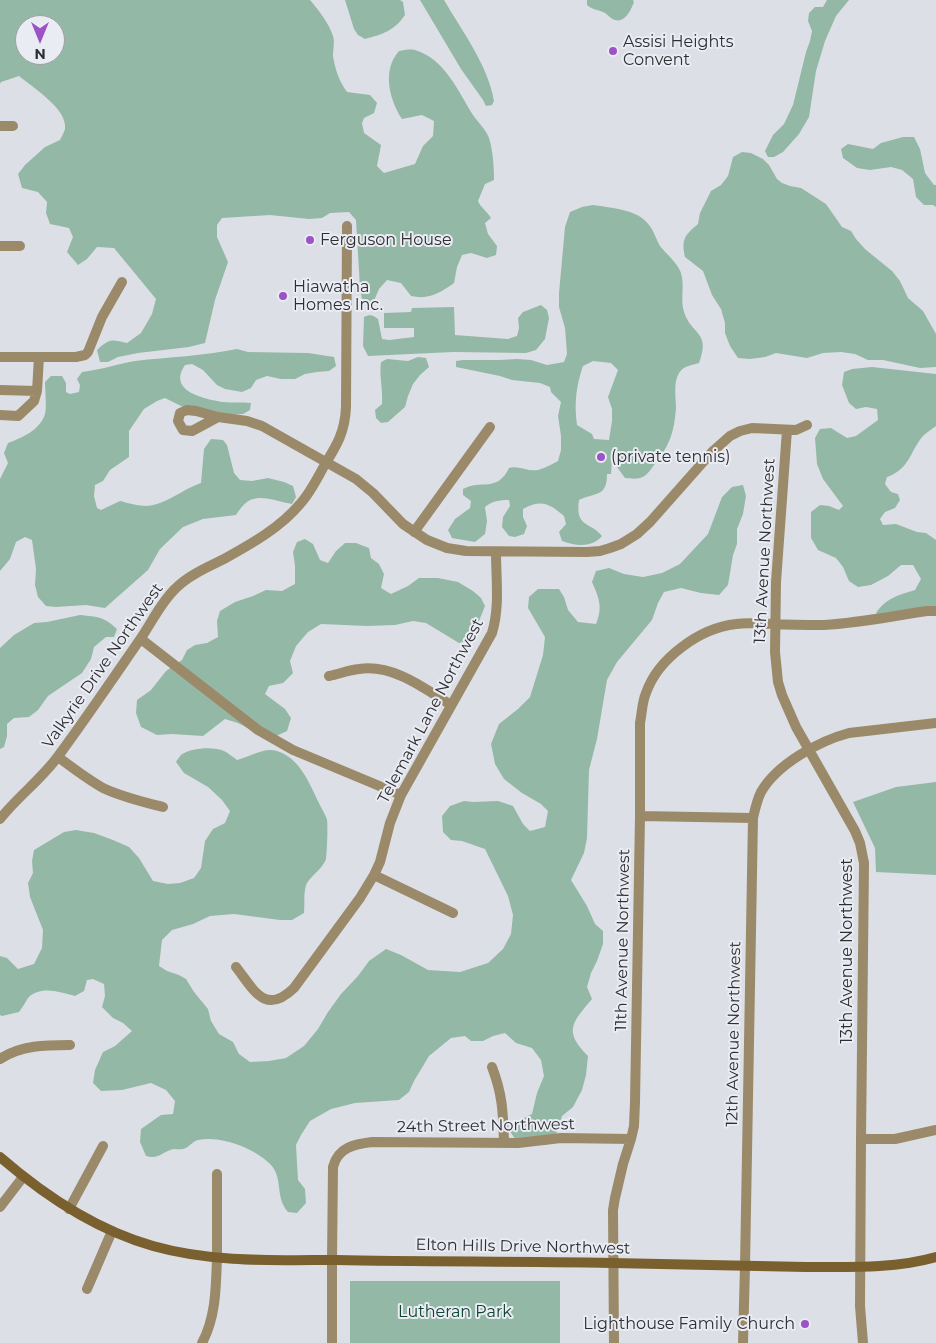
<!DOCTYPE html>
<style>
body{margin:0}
#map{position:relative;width:936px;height:1343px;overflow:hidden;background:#dddfe6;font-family:Montserrat,sans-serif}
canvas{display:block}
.north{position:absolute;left:15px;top:15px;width:50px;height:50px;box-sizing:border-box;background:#eaecf3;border:1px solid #9fa0a6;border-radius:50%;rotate:180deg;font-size:14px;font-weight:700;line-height:20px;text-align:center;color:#2f2f32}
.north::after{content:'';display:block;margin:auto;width:18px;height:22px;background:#9b53c6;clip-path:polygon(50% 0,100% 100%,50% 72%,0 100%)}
</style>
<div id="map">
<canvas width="936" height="1343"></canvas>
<div class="north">N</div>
</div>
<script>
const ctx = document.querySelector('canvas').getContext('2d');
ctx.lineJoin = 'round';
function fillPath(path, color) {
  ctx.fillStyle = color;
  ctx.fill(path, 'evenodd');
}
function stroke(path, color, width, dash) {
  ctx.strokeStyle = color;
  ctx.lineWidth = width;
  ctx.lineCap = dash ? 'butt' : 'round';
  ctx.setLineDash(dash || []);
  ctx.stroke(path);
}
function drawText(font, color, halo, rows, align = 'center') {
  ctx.font = font + ' Montserrat,sans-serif';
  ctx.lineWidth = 4;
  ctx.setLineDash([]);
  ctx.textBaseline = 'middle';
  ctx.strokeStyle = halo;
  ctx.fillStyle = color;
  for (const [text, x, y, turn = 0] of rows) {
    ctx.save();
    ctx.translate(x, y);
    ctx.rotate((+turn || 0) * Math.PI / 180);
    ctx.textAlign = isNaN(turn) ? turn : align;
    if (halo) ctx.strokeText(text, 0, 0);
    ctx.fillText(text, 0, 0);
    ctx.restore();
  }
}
const green = new Path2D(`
 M0,0H310C318,9 330,25 333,36C335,42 333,50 333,56C335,69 339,81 347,92L370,95L377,103L374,113L364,118L362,123L364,133L381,145L377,166L384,173L415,164L423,146L433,136L434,121L422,115L402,119C389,99 382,70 399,51C404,50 410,49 415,50C445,59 458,91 473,115C478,122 486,130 489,138C493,151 494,167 494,180L485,184L478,201C481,208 487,211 491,218L485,223L488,234L497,246L496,255L487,258L471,253L462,255L457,267L454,283C440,293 429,300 411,296L401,283L387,280L379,289L373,303L362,299L360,288L356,220L349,212L330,213L322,218L309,219L270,215L222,218L217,225V237L228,262L215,300L205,343L189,347L138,353L118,357L108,362H100L97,350C109,339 111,339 127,343L141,333L152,314L156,299L114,248L97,247L87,259L78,265L67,252L73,237L69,228L50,224L46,213L47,202L38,192L22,188L18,174L25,165L45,147L60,140C62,136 64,132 65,129C68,109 32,87 19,76L1,82L0,84ZM25,25H55V55H25Z
 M345,0H400L403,2L405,15C394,31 383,34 365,39L358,35L354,29Z
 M420,0H444C462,31 488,65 494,101L492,105L486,106L483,100L461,69Z
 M587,0H633L634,2C631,10 625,23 615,20C611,19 608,15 605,13C598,9 594,11 587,5Z
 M827,0H849L836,16L825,41L816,71L809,117L799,134L783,152L774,157H768L765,151L773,135L784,124L793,105L806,52L810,41L812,31L808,21L809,13L815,7H823Z
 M903,137H914L920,149L925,173L934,185H936V207L933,205H924L916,197L913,179L902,170L891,167L870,170L857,168L843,158L841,149L848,144L873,149L881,143Z
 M742,152L751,153L763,159L769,165L777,179L782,183L790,186L801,188L826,204L842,227L851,231L856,239L865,249L892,271L900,281L908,298L923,311L936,334V367L920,368L883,360H868L855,354L841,352L823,353L807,358L776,353L765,357L750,359L738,358L730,346L725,333V323L721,309L712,295L703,271L685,257C681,239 685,235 698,224L700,213L711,191L721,185L728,176L733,157Z
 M593,205C611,208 638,209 649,225C654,231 656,239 660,246C667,255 677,262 681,273C685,286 680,299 684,312C692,336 711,331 699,363C692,365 683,366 679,373C673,383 676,398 676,408C674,433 670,445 654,465C645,478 642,480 625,478L612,460L611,474H607C607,498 595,492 579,500C575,528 590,521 602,536C592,548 575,546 562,541L559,532L566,524L564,516C549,503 541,499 523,509V517L527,526L524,534L515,537L509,536L502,527L503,517L510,506L509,500C499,500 492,501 485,507L487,521L485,534L475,542L452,538L448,530L455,519L470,508L471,501L463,495V489C481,479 497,493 509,468C518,465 528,472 538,470C545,468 552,464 558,461L561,450V436L558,416L561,402L551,392L550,387L540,383L512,380L500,376L456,367V361L463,360H499L517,359L531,360L547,365L564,362L567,354L565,328L559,307V293L565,227L570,212L582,207ZM593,361L611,363L618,370L608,397L612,409V421L609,440L594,439L592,434L577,425C574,404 576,386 583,366Z
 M541,305L547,310L549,318L545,339L536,350L526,353L453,352L368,356L363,346L364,317C370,314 373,315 378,319L382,339L389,340L414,337V328H384V313L411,312L412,308L454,307L455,335L508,339L517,336L519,328L518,318L523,312Z
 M237,349L248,352L308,353L334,357L336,366L329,371L317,372L305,374L295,379H281L267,376L256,380L251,388L242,392L225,389L217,385L203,370L192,364L185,365C167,391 204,399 223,402C232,403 242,402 251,403L250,410L243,414L228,415L185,408L165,398L157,401L144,409L129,431V457L110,470L103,481L95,485L94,496L97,508L101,510L120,501C128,503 138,506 147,506C167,504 183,489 201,483L204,449L211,439L223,440L227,445L234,473L240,480L252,481L268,478L284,482L293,486L296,497L292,504C278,502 259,493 247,502C243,505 239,510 236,515L203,519L183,527L160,549L148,570L105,608L86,605L56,607L46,606L38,597L35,585L36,569L32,540L25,537L16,542L10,559L0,571V479L8,463L4,453L8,443C22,438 40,430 45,414C47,408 45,389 45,382L51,376H62L66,383V392L70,394L79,392L80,385L77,379L82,372C100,370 117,364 135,361C169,357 203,356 237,349Z
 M418,357L426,358L429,367L420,375L413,384L408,396L405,407L388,422L381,423L376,418L375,410L382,404C383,389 379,375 381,362L387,359L408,361Z
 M872,367L936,374V426C932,429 927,432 923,436C910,451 910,469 887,477L885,484L891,492L898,494L900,500L895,508L885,512L880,519L883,525L896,524L917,532L926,533L936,540V611L884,618L876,613C886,598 899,595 915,590L921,579L913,565H901L888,576L871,585L858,587L849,581L843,567L836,558L818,550L811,538V512L820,505L829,506L839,510L843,506L823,479L817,464L815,438L820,429L831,428L847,438L856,436L878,420L877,409L866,407L856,409L849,403L842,385L844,372L852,369Z
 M743,485L746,496L743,514L737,529V544L733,555L728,585L719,595L701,593L681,588L664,592L658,603L652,620L617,662L607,680L597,739L589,770L587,838L584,853L571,880L587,906L595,924L603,931V944L597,961L591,973L587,987L592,999C572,1023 563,1031 588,1056L586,1075L582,1090L573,1107L562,1116L556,1135L547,1145H530L518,1143L509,1130L514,1123L532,1114L537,1093L544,1076L541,1060L532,1048L516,1043L505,1033L493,1036L483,1041H471L465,1036L451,1038L429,1056L414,1081L409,1092L399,1100L355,1103L331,1109L310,1121L301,1135L296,1145L298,1180L305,1189L306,1203L297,1213L288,1212C275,1197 283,1180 272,1166C257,1149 221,1135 198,1140C193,1141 190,1146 186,1148C182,1150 178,1149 174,1149C163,1151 159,1160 146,1156L140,1142L141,1129L161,1115L173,1114L175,1101L166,1090L151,1083L122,1090L101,1091L93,1083L95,1070L103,1052L115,1046L132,1031L123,1023L113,1018L102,1007L105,996L104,984L93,979L87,980L84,991L75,996C60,992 40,985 28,998C25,1003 22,1008 19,1012L2,1016L0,1015V956L7,958L18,969L34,964L42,948L43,930L30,897L28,883L33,873L32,861L34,850L64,832L76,830L94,833L113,840L129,847L139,858L153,881L168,884L180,883L194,878L201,868L205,841L213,829L225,823L230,811L222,800L208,787L184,773L176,762C177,760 180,756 181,755C189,748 214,746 224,751C228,753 233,757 237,760C250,757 264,747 277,751C300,758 309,783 319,803C321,808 326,815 327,820C328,827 327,852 326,859C323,868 312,875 307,883C303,891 305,904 304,913L292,920H280L234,914L210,916L193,924L172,930L162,940L159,966L167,971L179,975L186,979L194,992L208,1009L211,1021L219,1034L233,1042L239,1054L250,1062L269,1061L286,1058L304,1046L318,1029L328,1012L341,994L358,976L369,961L386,949L401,955L428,970L460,972L488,963L503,949L511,934L513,915L508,896L485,849L462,841L451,840L443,832L442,816L450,806L464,801L473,802L498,801L513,806L523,824L530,831L545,827L548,811L541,804L522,793L504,779L495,764L491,744L499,724L518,709L530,697L543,655L545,637L528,608L529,597L538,589H559L564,597L568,610L578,622L596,624C603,607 599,598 592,582L596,571L609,568L624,574L643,577L662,573L680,564L708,534L722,497L732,487Z
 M305,539L313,544L320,560L328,563L336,551L345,543H356L369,548L371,558L379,564L384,574L381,588L391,594L408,586L419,578H438L458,582L473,591L481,598L485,606L477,626L468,640L459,643L426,623L413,621L395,625L367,626L321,624L308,632L296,646L290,661L293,673L283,683L269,686L265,694L285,709L291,718L287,731L274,737L259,734L238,723L225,719L203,736L172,734L157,735L141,727L136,713L137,700L151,690L166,671L182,660L187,650L195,645L207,643L218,637L217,621L220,611L235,602L253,596L266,590L282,591L295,584V566L293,552L297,542Z
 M80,615C98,617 103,616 117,629L114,637H106L94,647L91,659L82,673L48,696L38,710L29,717L14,718L7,724V736L4,747L0,749V648L14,635L34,623L47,622Z
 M936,782V875L876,872L875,848L853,802L896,787Z
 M350,1281H560V1343H350Z`);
const minor = new Path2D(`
 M0,126H13
 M0,246H20
 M0,357H76L85,355L88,352L102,317L122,282
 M0,390L37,391
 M0,415L18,416L34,401L37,391L39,357
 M218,417L192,431L183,430L178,421L180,413L187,410L196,411L218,417L247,421L262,426L356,479L373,493L403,524L427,540L447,548L466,551L587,552L600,551L610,548L621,544L637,534L650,522L712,452L730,436L740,431L752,428L796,430L807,425
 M787,430L776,582L775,652L778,682L782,695L796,727L855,831L860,843L864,863L861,1139L860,1306L863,1343
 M414,532L490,427
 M141,639L258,730L293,750L401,795
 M329,676C339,674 349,670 359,669C393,664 424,688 451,705
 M58,757C73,768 87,779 103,788C122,797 143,802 163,807
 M640,816L753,818
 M0,819C18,796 42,779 59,755C87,717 114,677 141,638C152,622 161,602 176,588C189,575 208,567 224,559C251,544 280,528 300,504C310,493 317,479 324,466C337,445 345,432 346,407L347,226
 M374,875L453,913
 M236,967C254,990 265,1016 294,988L360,898L374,875L380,862L390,823L401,795L492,633C500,607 496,579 496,552
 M0,1059C21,1045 46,1045 70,1045
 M492,1067C503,1096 503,1113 504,1143
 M861,1139H895L936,1130
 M0,1207L23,1177
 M69,1209L103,1146
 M217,1257V1174
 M332,1260L333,1167C338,1147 355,1144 372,1142L518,1143L561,1138L631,1139
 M745,1266L753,818C755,809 757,800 761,792C777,764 819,741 849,733L936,723
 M87,1289L112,1231
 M614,1343L613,1210L615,1198L623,1164L631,1139L634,1126L635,1102L640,816V723C642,713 642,702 646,693C658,658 700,628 736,624C749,622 762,624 775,624C791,625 808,625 824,625C859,623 893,616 927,611H936`);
const tertiary = new Path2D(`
 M202,1343C216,1317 216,1287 217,1257
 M332,1343V1260
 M743,1343L745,1266`);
const secondary = new Path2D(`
 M0,1157C45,1196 96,1230 153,1246C213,1263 276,1260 336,1260C428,1262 520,1261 612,1263C677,1264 741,1266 806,1267C849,1267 894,1269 936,1257`);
const markers = [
 [613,51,5,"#9b53c6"],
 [310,240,5,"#9b53c6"],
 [283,296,5,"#9b53c6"],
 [601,457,5,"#9b53c6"],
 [805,1324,5,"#9b53c6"]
];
const poiNames = [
 ["Assisi Heights",623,42],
 ["Convent",623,60],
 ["Ferguson House",320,240],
 ["Hiawatha",293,287],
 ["Homes Inc.",293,305],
 ["(private tennis)",611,457],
 ["Lighthouse Family Church",795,1324,"right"]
];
const streetNames = [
 ["13th Avenue Northwest",765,551,-87],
 ["Valkyrie Drive Northwest",103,666,-55],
 ["Telemark Lane Northwest",431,711,-62],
 ["11th Avenue Northwest",623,940,-89],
 ["13th Avenue Northwest",847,951,-90],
 ["12th Avenue Northwest",734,1034,-89],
 ["24th Street Northwest",486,1126,-1],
 ["Elton Hills Drive Northwest",523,1247,1]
];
const parkNames = [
 ["Lutheran Park",455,1312]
];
fillPath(green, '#94b8a6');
stroke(minor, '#9b8a69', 10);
stroke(tertiary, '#9b8a69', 10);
stroke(secondary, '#7a602e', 10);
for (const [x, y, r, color] of markers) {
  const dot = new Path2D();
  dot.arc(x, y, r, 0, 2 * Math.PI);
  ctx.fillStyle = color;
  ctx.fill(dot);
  stroke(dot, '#eaecf3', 2);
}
drawText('16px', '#2f2f32', '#eaecf3', poiNames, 'left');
drawText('16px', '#2f2f32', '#eaecf3', streetNames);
drawText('16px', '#0e4431', '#eaecf3', parkNames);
</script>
